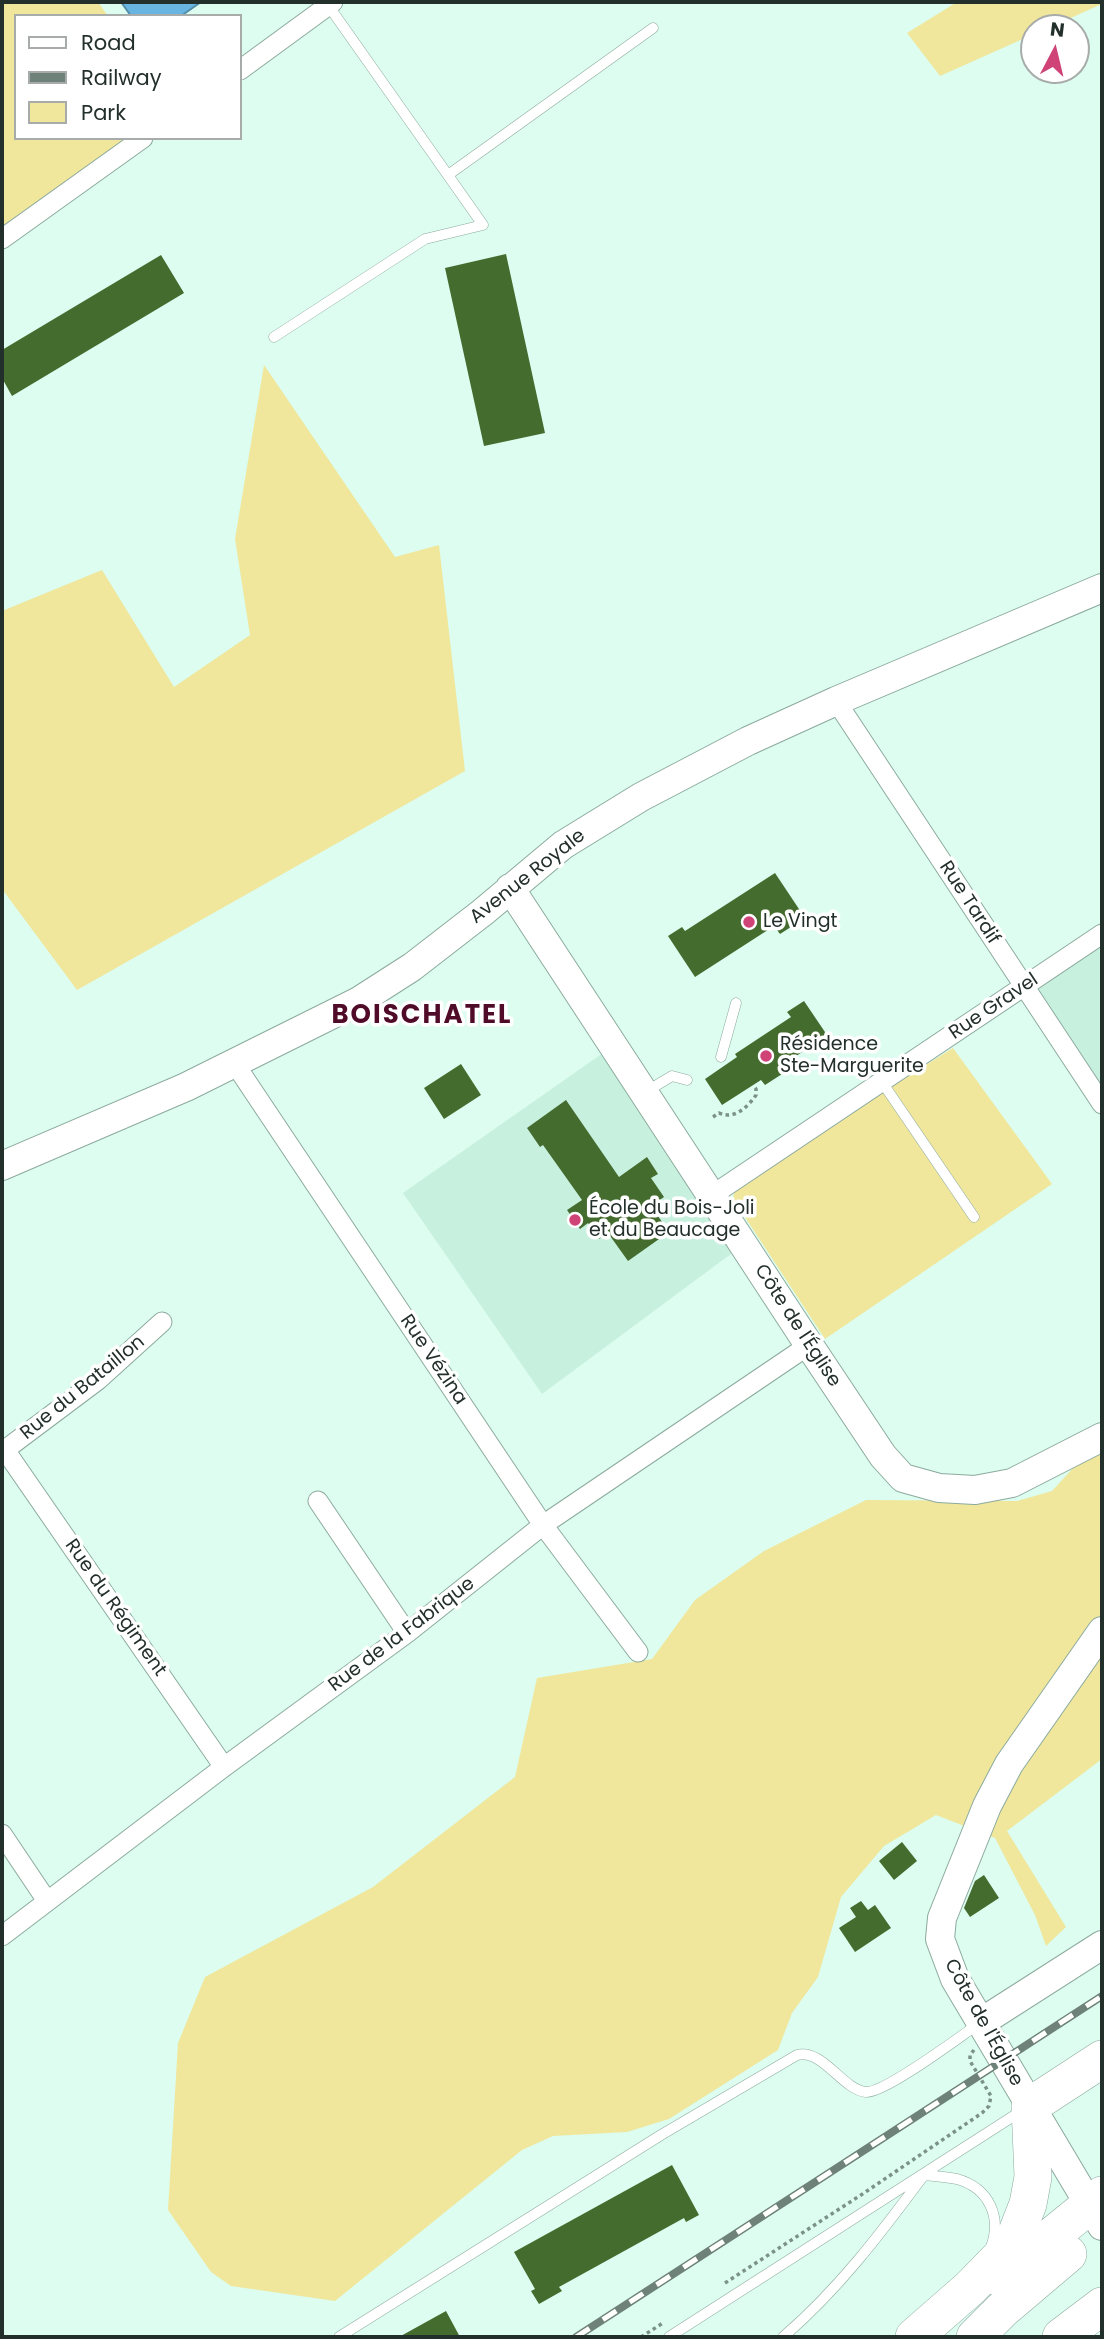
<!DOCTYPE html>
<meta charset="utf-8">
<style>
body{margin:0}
#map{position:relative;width:1104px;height:2339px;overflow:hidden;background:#dcfdef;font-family:Poppins,sans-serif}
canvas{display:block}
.frame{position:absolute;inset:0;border:4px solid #232f2a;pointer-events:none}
.legend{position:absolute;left:14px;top:14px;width:228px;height:126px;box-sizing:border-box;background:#fff;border:2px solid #a7acaa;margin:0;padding:9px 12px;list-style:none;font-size:21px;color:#232f2a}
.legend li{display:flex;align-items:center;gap:14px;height:35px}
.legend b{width:35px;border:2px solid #a7acaa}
.north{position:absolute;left:1020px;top:14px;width:70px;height:70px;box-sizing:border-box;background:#fff;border:2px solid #a7acaa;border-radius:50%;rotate:7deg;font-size:19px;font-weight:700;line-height:28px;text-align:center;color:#232f2a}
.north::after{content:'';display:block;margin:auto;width:24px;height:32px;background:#cf4377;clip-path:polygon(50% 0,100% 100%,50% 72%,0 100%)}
</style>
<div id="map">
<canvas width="1104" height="2339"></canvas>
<div class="frame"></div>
<ul class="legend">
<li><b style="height:9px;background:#fff"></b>Road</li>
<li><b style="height:9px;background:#6e827a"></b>Railway</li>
<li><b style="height:19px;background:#f0e79d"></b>Park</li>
</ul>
<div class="north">N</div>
</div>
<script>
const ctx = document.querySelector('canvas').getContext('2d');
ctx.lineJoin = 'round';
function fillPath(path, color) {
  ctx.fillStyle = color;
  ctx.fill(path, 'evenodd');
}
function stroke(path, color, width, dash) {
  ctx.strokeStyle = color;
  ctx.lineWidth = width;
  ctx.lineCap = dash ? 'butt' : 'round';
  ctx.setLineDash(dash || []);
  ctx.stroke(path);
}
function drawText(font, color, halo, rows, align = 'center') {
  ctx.font = font + ' Poppins,sans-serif';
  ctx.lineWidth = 7;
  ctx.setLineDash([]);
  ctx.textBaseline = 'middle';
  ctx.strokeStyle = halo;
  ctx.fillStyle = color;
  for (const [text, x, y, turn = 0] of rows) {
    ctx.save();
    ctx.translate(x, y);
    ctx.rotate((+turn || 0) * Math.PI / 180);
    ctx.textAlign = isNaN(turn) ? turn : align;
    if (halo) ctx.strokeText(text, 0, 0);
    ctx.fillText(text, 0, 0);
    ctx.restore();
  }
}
const built = new Path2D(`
 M1102,934V1101L1024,987Z
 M613,1046L743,1245L542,1394L403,1193Z`);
const green = new Path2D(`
 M2,2H98L108,16H16V138H143L2,239Z
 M957,2H1102V4L1048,28H1034V34L940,76L907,33Z
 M264,365L395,557L439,545L465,771L77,990L2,889V611L102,570L174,687L250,635L235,539Z
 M953,1048L1052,1184L825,1339L733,1199L735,1184Z
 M1102,1442V1759L1007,1831L1066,1927L1046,1946L1035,1915L995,1838L936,1815L884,1846L841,1897L818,1977L792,2013L778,2050L669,2119L627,2132L553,2136L522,2150L335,2301L231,2286L211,2272L168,2210L178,2043L205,1977L373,1887L515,1777L537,1678L652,1659L695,1600L764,1551L866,1500L1017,1501L1052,1491L1096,1443Z`);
const water = new Path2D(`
 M121,2H201L181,16H131Z`);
const building = new Path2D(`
 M506,254L545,433L484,446L445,268Z
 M161,255L184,293L12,396L2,378V350Z
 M775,873L805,918L780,934L774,926L695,977L668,936L682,927L685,931Z
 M804,1001L827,1035L789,1061L793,1067L765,1085L761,1080L722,1105L705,1079L737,1057L735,1054L791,1017L787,1012Z
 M461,1064L481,1095L444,1119L424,1088Z
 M566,1100L619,1177L647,1157L658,1174L651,1178L664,1197L651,1206L669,1232L628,1261L608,1233L599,1239L588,1223L580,1229L567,1210L582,1200L543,1145L540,1147L527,1128Z
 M902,1842L917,1861L894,1880L879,1861Z
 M984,1875L999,1898L970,1917L964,1908L975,1881Z
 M861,1901L868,1910L875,1905L891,1928L855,1952L839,1928L856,1917L850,1908Z
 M672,2165L699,2215L686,2222L684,2218L559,2287L562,2291L539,2304L531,2291L535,2289L514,2252Z
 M446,2311L460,2337H399Z`);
const path = new Path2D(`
 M713,1117L719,1113C734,1120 748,1107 756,1095V1089L753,1085
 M725,2283L864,2193L982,2113L989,2106L991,2096L970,2061V2055L974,2050
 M641,2337L663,2323`);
const lane = new Path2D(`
 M448,175L653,28
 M274,337L425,239L483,225L328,5
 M721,1057L736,1003
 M882,1082L974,1217
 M647,1091L672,1076L687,1080
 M339,2337L661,2135L797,2055C822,2048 843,2090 866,2092C885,2093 958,2038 977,2025
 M669,2337L1023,2110
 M783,2337C838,2290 881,2233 924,2175C935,2176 946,2177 957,2179C989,2188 1002,2217 991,2247`);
const street = new Path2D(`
 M240,70L333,2
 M2,239L143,138
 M836,701L1102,1104
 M235,1064L543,1525L638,1652
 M711,1196L1102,934
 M5,1450L224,1767
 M2,1452L98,1380L162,1322
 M318,1501L407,1633
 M2,1834L47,1901
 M2,1936L224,1767L407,1633L543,1525L809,1345`);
const secondary = new Path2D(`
 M510,888L809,1345L883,1456L903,1478L939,1488L975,1490L1012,1483L1102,1437
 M2,1166L186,1087L359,1001L412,967L483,912L563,845L641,797L748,741L836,701L1102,588
 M980,2023L1102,1945
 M1102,2226L955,1979L940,1939L942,1918L987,1806L1009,1764L1102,1631`);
const highway = new Path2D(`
 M1000,2278L1102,2195
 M914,2337L970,2288L1012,2245L1028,2204L1033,2177L1030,2106L1102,2059
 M975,2337L1002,2310L1068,2254
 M1061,2337L1102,2306`);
const rail = new Path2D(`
 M576,2337L1102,1996`);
const markers = [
 [749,922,7,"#cf4377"],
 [766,1056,7,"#cf4377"],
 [575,1220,7,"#cf4377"]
];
const streetNames = [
 ["Avenue Royale",528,877,-38],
 ["Rue Tardif",969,903,57],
 ["Rue Gravel",994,1007,-34],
 ["Côte de l'Église",797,1326,57],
 ["Rue Vézina",433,1360,56],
 ["Rue du Bataillon",83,1388,-39],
 ["Rue du Régiment",115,1608,55],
 ["Rue de la Fabrique",402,1635,-37],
 ["Côte de l'Église",983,2023,61]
];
const poiNames = [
 ["Le Vingt",763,922],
 ["Résidence",780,1045],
 ["Ste-Marguerite",780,1067],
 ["École du Bois-Joli",589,1209],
 ["et du Beaucage",589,1231]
];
const districtNames = [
 ["BOISCHATEL",422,1016]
];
fillPath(built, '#c8f0df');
fillPath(green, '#f0e79d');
fillPath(water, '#68b5e1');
stroke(water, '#538daa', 2);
fillPath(building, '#456c2f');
stroke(lane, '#8caa9e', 11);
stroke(street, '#8caa9e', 21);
stroke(secondary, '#8caa9e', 30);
stroke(highway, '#8caa9e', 38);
stroke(path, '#7c9289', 3.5, [3.5, 3.5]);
stroke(lane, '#fff', 10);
stroke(street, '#fff', 19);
stroke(secondary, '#fff', 28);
stroke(highway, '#fff', 37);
stroke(rail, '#6e827a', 8);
stroke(rail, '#fff', 5, [16]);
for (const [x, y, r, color] of markers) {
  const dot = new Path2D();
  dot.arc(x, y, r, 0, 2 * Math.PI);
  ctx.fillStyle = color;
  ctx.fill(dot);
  stroke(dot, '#fff', 2.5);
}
drawText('19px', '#232f2a', '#fff', streetNames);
drawText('19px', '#232f2a', '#fff', poiNames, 'left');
ctx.letterSpacing = '2px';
drawText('bold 26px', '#4f0b27', '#fff', districtNames);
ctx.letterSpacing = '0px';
</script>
